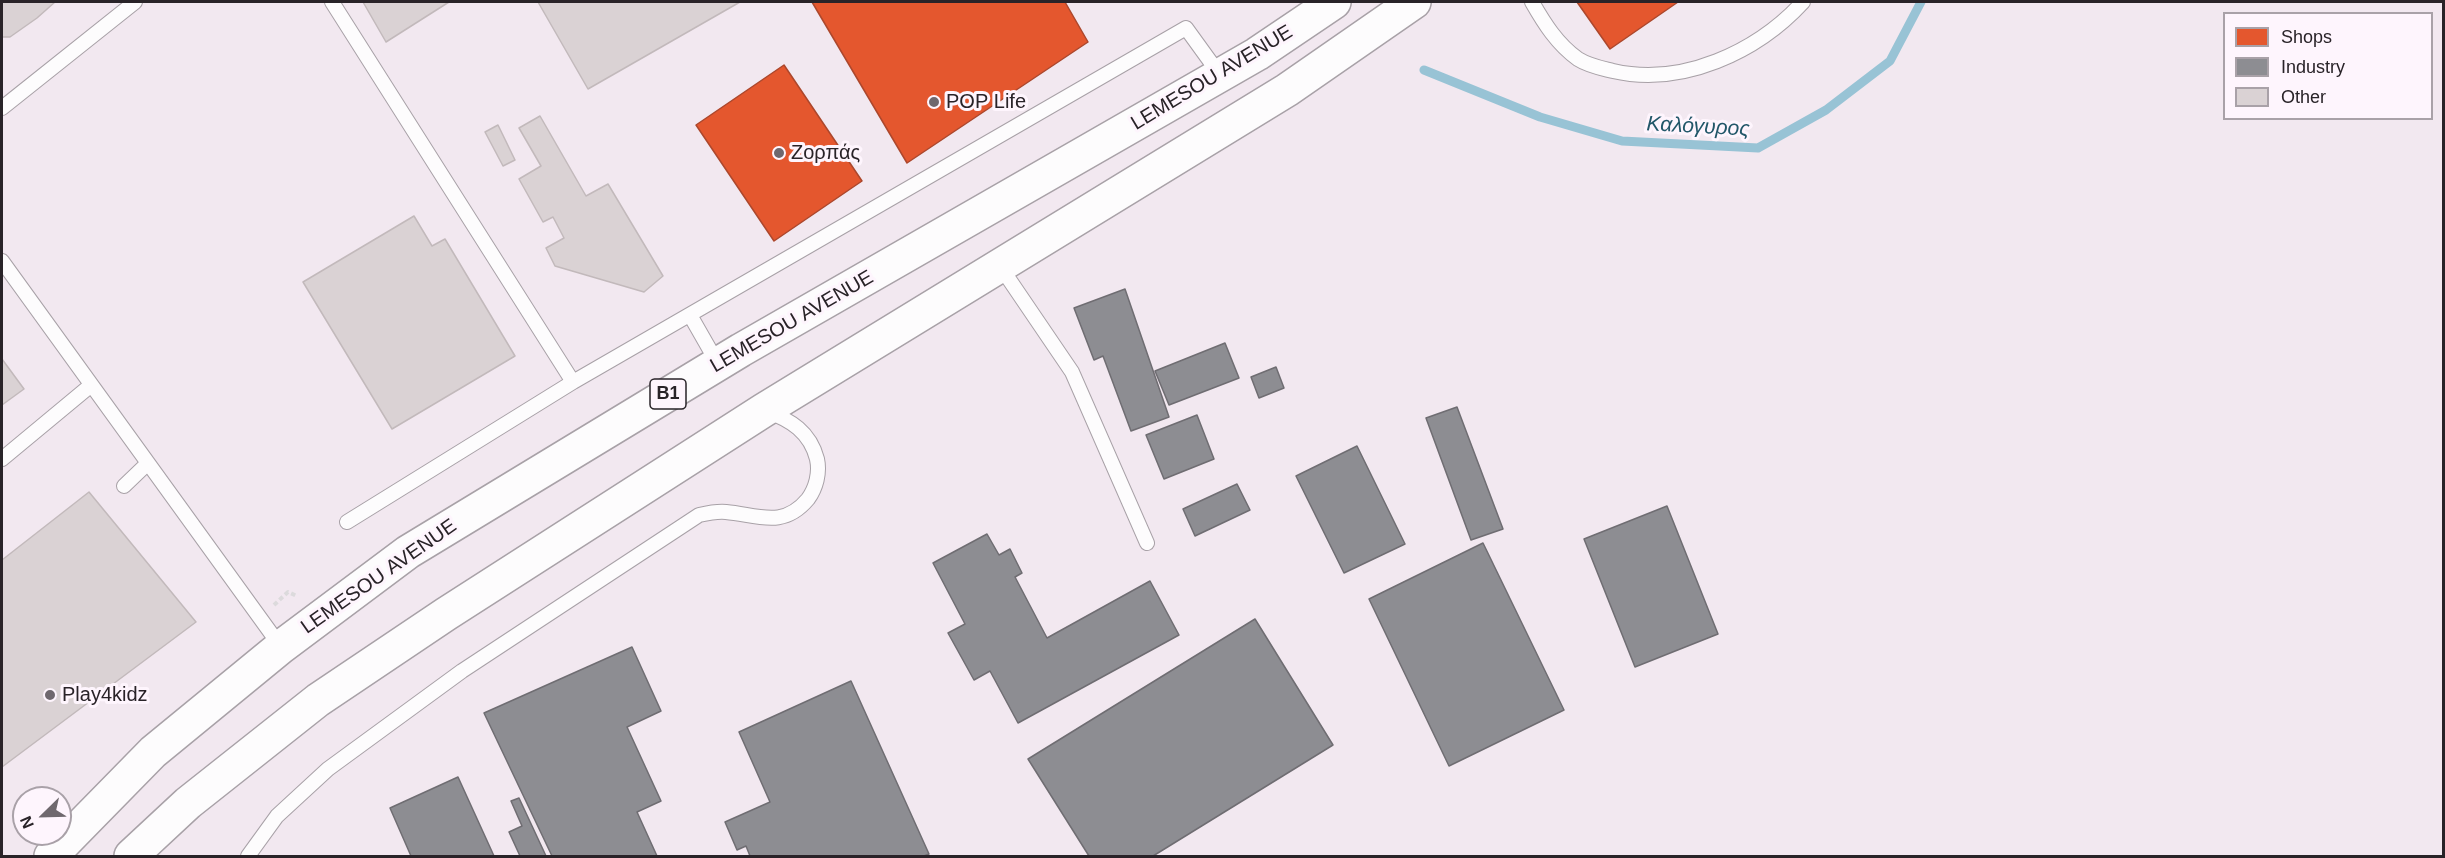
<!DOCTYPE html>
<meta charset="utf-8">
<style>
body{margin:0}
#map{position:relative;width:2445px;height:858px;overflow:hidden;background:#f2e8f0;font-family:Helvetica,sans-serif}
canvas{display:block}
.frame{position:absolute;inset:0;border:3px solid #292328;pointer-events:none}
.legend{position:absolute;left:2223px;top:12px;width:210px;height:108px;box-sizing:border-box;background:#fef5fd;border:2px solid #a9a1a8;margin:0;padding:8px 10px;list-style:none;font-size:18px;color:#292328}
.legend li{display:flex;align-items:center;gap:12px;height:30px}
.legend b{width:30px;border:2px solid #a9a1a8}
.north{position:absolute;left:12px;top:786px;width:60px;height:60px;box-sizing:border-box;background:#fef5fd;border:2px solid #a9a1a8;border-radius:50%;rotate:247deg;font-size:16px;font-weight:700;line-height:24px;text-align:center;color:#292328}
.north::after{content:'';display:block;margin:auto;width:21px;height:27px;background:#6f686e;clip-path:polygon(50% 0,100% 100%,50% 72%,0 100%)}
</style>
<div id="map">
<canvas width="2445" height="858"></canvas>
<div class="frame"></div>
<ul class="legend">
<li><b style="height:16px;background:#e4572e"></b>Shops</li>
<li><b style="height:16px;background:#8d8d92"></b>Industry</li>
<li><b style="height:16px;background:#dad2d4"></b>Other</li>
</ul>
<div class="north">N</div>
</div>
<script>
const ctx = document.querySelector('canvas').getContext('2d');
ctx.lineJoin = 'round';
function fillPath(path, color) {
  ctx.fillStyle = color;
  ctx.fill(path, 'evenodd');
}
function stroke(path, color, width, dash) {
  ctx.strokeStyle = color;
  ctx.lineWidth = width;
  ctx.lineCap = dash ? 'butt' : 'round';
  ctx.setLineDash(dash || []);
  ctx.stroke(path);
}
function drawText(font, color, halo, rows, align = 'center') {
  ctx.font = font + ' Helvetica,sans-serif';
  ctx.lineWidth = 6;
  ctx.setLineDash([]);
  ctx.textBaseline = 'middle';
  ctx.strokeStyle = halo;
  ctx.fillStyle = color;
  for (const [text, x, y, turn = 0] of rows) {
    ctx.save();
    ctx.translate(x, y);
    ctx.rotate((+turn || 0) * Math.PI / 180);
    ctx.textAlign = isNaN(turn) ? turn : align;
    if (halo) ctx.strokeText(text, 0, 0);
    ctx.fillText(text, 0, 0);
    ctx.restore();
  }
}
const shops = new Path2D(`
 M812,2H1065L1088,42L907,163Z
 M1577,2H1678L1610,49Z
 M784,65L862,181L774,241L696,125Z`);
const industry = new Path2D(`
 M1125,289L1169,417L1131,431L1103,356L1094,360L1074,308Z
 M1225,343L1239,378L1169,405L1155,371Z
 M1276,367L1284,388L1259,398L1251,377Z
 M1457,407L1503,529L1471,540L1426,418Z
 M1197,415L1214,459L1164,479L1146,435Z
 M1357,446L1405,544L1344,573L1296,476Z
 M1237,484L1250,510L1195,536L1183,509Z
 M1667,506L1718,634L1635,667L1584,539Z
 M987,534L999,555L1010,549L1022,573L1015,577L1047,638L1150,581L1179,635L1018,723L990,671L974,680L948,633L965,624L933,563Z
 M1483,543L1564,710L1449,766L1369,599Z
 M1255,619L1333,745L1153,856H1089L1028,759Z
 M632,647L661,711L627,727L661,801L637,812L657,856H552L484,713Z
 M851,681L929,854L924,856H750L746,846L737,850L725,822L770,802L739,732Z
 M458,777L494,856H411L390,808Z
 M519,798L546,856H520L509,832L522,826L511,801Z`);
const stream = new Path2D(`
 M1424,70L1540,117L1622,141L1758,148L1826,110L1890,61L1921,2`);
const building = new Path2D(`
 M2,2H55L37,18L10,37H2Z
 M363,2H449L386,42Z
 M538,2H740L588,89Z
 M540,116L586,196L608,184L663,276L644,292L555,266L546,248L564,238L553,217L543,222L519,179L541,166L519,128Z
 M498,125L515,160L503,166L485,132Z
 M414,216L432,246L445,239L515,356L392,429L303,282Z
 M2,359L24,389L2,405Z
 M89,492L196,622L2,767V560Z`);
const path = new Path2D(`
 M274,605L288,592L297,596`);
const service = new Path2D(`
 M332,2L573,382
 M1532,2C1544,23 1557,44 1578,59C1589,66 1601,68 1613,71C1682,87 1757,52 1803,2
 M2,108L135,2
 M2,261L281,647
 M1000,266L1072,372L1147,543
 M690,315L718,364
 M2,459L90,386
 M124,486L148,463
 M347,522L573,382L1186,28L1220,75
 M248,856L277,816L328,769L462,671L699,515C708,513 717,511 726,512C758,515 783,529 808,499C816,488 820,473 817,459C810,432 791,420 766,411`);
const primary = new Path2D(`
 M51,856L153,752L281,647L408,552L741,350L1257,54L1334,2
 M131,856L188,803L318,700L446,614L764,410L1287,90L1414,2`);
const markers = [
 [934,102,6,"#6f686e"],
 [779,153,6,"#6f686e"],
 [50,695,6,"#6f686e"]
];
const shields = [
 [668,394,36]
];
const shieldNames = [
 ["B1",668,394]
];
const streetNames = [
 ["LEMESOU AVENUE",1212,78,-31],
 ["LEMESOU AVENUE",792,322,-30],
 ["LEMESOU AVENUE",379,577,-35]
];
const poiNames = [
 ["POP Life",946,102],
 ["Ζορπάς",791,153],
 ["Play4kidz",62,695]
];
const waterNames = [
 ["Καλόγυρος",1698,127,3]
];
fillPath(shops, '#e4572e');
stroke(shops, '#ac472c', 1.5);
fillPath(industry, '#8d8d92');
stroke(industry, '#6f6d72', 1.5);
stroke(stream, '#98c3d5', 9);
fillPath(building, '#dad2d4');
stroke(building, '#c2b9bb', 1.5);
stroke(service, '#a8a1a7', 16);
stroke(primary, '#a8a1a7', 36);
stroke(path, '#dcdadc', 4, [4.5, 3]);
stroke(service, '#fdfcfd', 14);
stroke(primary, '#fdfcfd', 33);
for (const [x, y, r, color] of markers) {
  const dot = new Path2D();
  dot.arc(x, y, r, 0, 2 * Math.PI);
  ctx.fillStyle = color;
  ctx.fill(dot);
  stroke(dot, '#fef5fd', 2);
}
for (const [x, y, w] of shields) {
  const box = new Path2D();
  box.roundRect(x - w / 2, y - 15, w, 30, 4.5);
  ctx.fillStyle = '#fef5fd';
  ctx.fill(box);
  stroke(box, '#292328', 1.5);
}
drawText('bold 18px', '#292328', null, shieldNames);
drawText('20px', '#292328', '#fef5fd', streetNames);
drawText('20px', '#292328', '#fef5fd', poiNames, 'left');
drawText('italic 21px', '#225769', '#fef5fd', waterNames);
</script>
